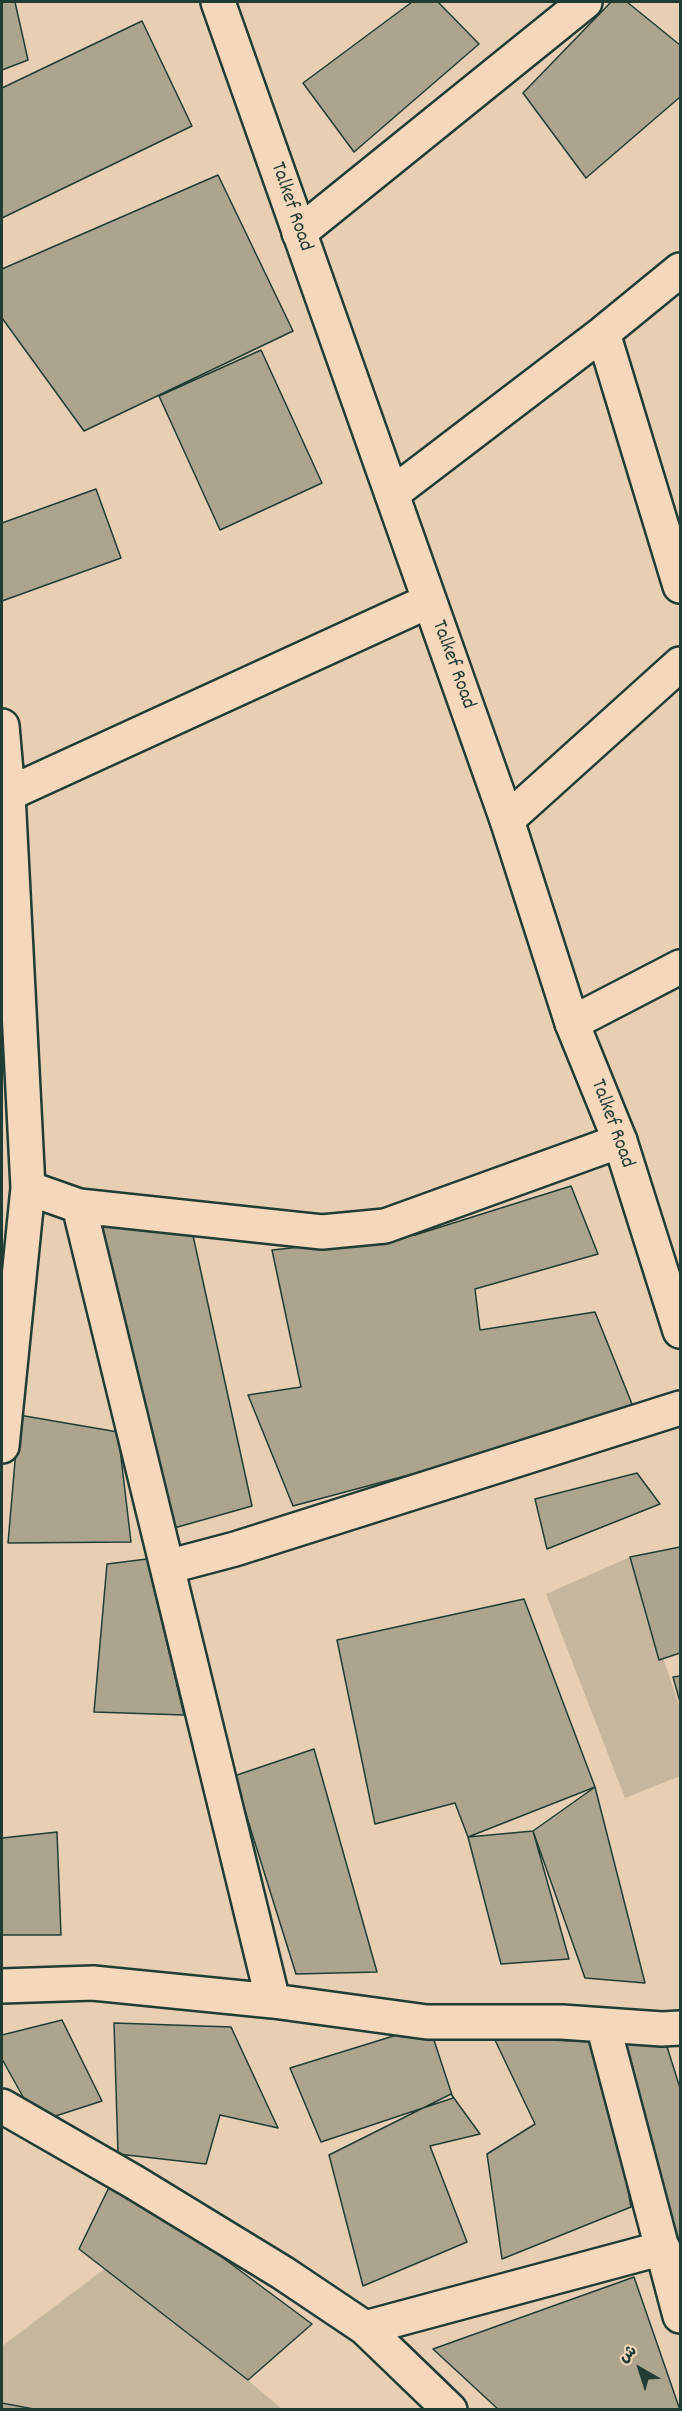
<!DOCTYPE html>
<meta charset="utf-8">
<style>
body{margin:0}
#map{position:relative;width:682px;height:2411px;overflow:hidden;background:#e8cfb3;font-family:Dekko,"Playpen Sans Arabic",sans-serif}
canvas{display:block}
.frame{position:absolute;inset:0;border:3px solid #1f3d34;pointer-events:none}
.north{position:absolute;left:610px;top:2339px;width:60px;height:60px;-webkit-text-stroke:4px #f5d8bb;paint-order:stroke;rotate:321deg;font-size:16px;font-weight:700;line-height:24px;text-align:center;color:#1f3d34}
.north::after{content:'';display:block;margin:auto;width:21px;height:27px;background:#1f3d34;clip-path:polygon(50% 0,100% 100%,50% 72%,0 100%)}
</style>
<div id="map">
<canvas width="682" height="2411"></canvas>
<div class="frame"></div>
<div class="north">ش</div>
</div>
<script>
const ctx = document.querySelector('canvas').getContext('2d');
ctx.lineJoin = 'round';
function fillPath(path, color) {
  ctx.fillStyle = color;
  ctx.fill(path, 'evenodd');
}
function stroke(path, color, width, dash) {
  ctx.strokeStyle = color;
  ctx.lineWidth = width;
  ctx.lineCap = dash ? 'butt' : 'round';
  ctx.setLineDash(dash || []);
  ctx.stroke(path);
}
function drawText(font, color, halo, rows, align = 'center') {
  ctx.font = font + ' Dekko,sans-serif';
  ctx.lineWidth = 4.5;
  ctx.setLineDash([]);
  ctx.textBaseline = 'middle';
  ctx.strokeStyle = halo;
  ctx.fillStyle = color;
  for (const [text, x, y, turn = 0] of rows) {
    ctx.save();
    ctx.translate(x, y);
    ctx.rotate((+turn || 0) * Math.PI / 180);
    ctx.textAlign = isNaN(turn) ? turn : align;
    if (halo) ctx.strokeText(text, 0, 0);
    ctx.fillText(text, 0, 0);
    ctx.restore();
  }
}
const green = new Path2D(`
 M630,1557L680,1709V1776L625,1798L546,1594Z
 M111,2264L282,2409L43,2410L2,2402V2346Z`);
const building = new Path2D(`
 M2,2H15L28,60L2,70Z
 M412,2H438L479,44L354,152L303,83Z
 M611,2H627L680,45V97L586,178L523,93Z
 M142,21L192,126L2,218V88Z
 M218,175L293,331L84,431L2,318V269Z
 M261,350L322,483L220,530L159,396Z
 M96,489L121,558L2,601V523Z
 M571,1186L598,1254L475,1289L480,1330L595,1312L636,1414L293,1506L248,1395L301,1387L272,1250L415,1235Z
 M90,1219L192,1231L252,1506L167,1530Z
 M19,1415L118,1432L131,1542L8,1543Z
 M637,1473L660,1504L547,1549L535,1499Z
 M680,1547V1653L659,1660L630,1557Z
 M147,1559L184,1715L94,1712L107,1564Z
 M524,1599L595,1787L468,1837L455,1803L375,1824L337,1640Z
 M680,1676V1702L673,1677Z
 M314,1749L377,1972L296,1974L234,1776Z
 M595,1787L645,1983L585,1978L533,1831Z
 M533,1831L569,1959L501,1964L468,1837Z
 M57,1832L61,1935H2V1838Z
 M62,2020L102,2101L37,2122L2,2059V2035Z
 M114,2023L231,2027L278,2128L220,2115L206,2164L118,2154Z
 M429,2025L453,2098L321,2142L290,2068Z
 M663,2034L680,2088V2247L615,2040Z
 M494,2038L602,2042L631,2207L502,2259L487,2154L535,2124Z
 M451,2094L480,2134L430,2146L467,2242L363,2286L329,2155Z
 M114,2177L312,2324L248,2380L79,2249Z
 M634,2277L680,2410H499L433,2349Z
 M2,2403L39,2410H2Z`);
const minor = new Path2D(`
 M299,233L585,2
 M603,333L680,586
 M392,494L603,333L680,270
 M2,726L8,794L28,1188L2,1446
 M8,794L429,601
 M507,820L680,664
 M572,1023L680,967
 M28,1188L79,1206L322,1232L385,1226L620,1141
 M79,1206L273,2001
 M167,1567L235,1549L680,1408
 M2,1986L93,1983L273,2001L427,2022H562L662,2029L680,2028
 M603,2025L680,2316
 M2,2106L134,2182L283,2273L365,2328L450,2410
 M365,2328L663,2248`);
const primary = new Path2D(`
 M218,2L507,820L572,1023L620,1141L680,1331`);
const streetNames = [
 ["Talkef Road",290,207,71],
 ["Talkef Road",452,665,70],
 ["Talkef Road",611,1124,70]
];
fillPath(green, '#c6b69e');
fillPath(building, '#ada48d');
stroke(building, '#1f3d34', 1.5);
stroke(minor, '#1f3d34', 38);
stroke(primary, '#1f3d34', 38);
stroke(minor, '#f5d8bb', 33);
stroke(primary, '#f5d8bb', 33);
drawText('21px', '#1f3d34', '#f5d8bb', streetNames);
</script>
